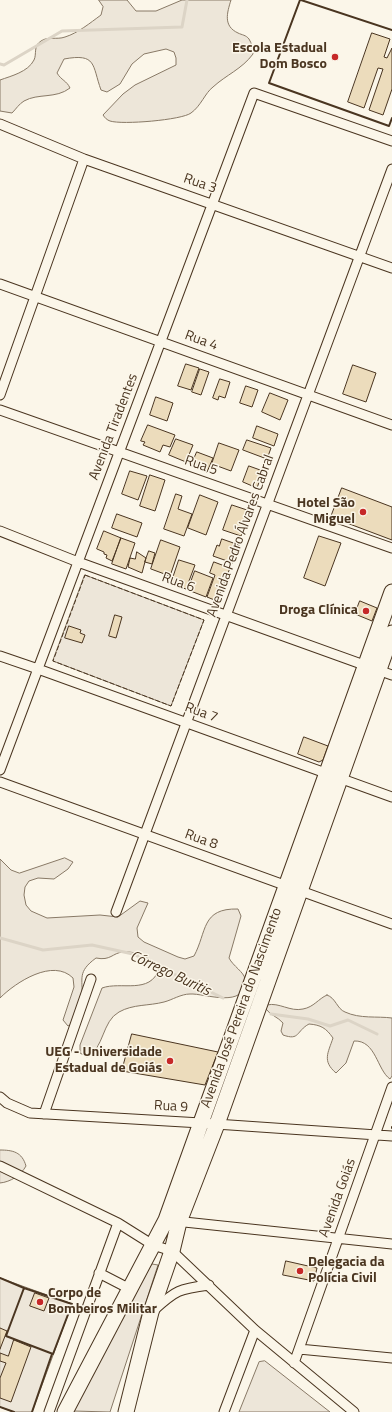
<!DOCTYPE html>
<meta charset="utf-8">
<style>
body{margin:0}
canvas{display:block;background:#fbf6e9}
</style>
<canvas width="392" height="1412"></canvas>
<script>
const ctx = document.querySelector('canvas').getContext('2d');
ctx.lineJoin = 'round';
function fillPath(path, color) {
  ctx.fillStyle = color;
  ctx.fill(path, 'evenodd');
}
function stroke(path, color, width, dash) {
  ctx.strokeStyle = color;
  ctx.lineWidth = width;
  ctx.lineCap = dash ? 'butt' : 'round';
  ctx.setLineDash(dash || []);
  ctx.stroke(path);
}
function drawText(font, color, halo, rows, align = 'center') {
  ctx.font = font + ' "Titillium Web",sans-serif';
  ctx.lineWidth = 3;
  ctx.setLineDash([]);
  ctx.textBaseline = 'middle';
  ctx.strokeStyle = halo;
  ctx.fillStyle = color;
  for (const [text, x, y, turn = 0] of rows) {
    ctx.save();
    ctx.translate(x, y);
    ctx.rotate((+turn || 0) * Math.PI / 180);
    ctx.textAlign = isNaN(turn) ? turn : align;
    if (halo) ctx.strokeText(text, 0, 0);
    ctx.fillText(text, 0, 0);
    ctx.restore();
  }
}
const green = new Path2D(`
 M99,0H127L136,11H156L182,0H231C227,13 223,26 238,33C242,35 246,35 249,39C252,43 252,49 253,54C242,69 226,75 213,87C205,93 201,106 191,113C182,120 122,125 110,121C107,120 105,118 103,115L123,94L135,85L176,65V58L174,52L166,49L144,54L132,64L120,84L107,92L101,90C92,65 97,53 64,59L57,73C61,80 67,81 70,88C56,99 38,93 24,101C19,104 16,109 12,113L0,111V80C11,76 28,72 34,60C37,54 33,46 41,41C48,36 57,40 65,37C78,33 90,23 101,15L103,7Z
 M85,575L204,620L171,706L53,661Z
 M65,858L73,862L68,869L54,879L38,878L29,881L25,887L24,895L26,905L31,911L47,918L100,915L118,917L140,901L148,903L137,928L138,937L144,942L178,957L185,959L194,956C207,932 201,908 238,909L241,916L229,958C233,966 244,972 245,979C247,1010 204,993 190,994C181,994 172,1000 164,1002C149,1006 133,1004 119,1012C102,1021 104,1049 87,1057L80,1053V1045L102,988C121,981 150,995 159,969C151,958 138,951 123,952C112,953 111,961 96,958C77,972 83,978 82,997C82,1005 78,1014 76,1022L68,1026L63,1020L74,987L73,978C53,958 16,982 0,998V859L11,870L19,873Z
 M327,995C336,998 337,1009 345,1012C360,1019 377,1016 392,1018V1076L390,1079C377,1070 376,1040 354,1041L346,1063L336,1073C322,1061 328,1053 333,1038C326,1028 321,1025 309,1024C296,1031 300,1041 283,1035L281,1031L283,1023C278,1017 270,1015 266,1009L267,1005C279,1002 290,1012 303,1009C314,1007 318,999 327,995Z
 M0,1150C13,1150 22,1152 26,1166C21,1175 11,1182 0,1183Z
 M152,1264L158,1265L110,1412L73,1411Z
 M0,1278L72,1304L32,1412H14L0,1407Z
 M265,1361L330,1412H239L259,1362Z`);
const stream = new Path2D(`
 M0,64L4,65L62,31L182,27L187,0
 M0,938L43,950L92,945L133,954L223,998
 M271,1014L308,1019L330,1026L348,1020L377,1034`);
const building = new Path2D(`
 M372,33L390,39L384,57L387,58L392,48V89L383,115L369,110L383,69L378,68L364,108L348,102Z
 M186,364L199,368L191,390L178,386Z
 M353,365L376,373L366,402L343,394Z
 M200,369L209,372L201,395L192,392Z
 M220,379L230,382L225,398L219,396L218,400L213,398Z
 M246,386L258,390L252,407L240,403Z
 M270,393L288,400L280,420L262,412Z
 M156,397L173,403L167,421L150,415Z
 M148,425L175,435L170,447L163,445L160,452L143,445L145,442L141,441Z
 M257,426L278,434L274,446L253,438Z
 M176,439L193,445L186,462L169,455Z
 M247,440L271,448L267,459L243,450Z
 M219,443L239,450L231,471L212,464Z
 M197,452L213,458L207,472L191,466Z
 M249,466L263,471L257,488L243,482Z
 M130,471L147,476L138,500L122,494Z
 M150,475L165,480L155,511L140,506Z
 M342,488L392,507V540L331,517Z
 M176,494L182,496L178,509L192,514L184,536L164,529Z
 M200,495L218,502L206,535L188,528Z
 M232,505L250,511L241,536L223,530Z
 M117,514L142,523L137,537L112,528Z
 M104,531L121,538L112,561L106,558L107,555L104,554V552L97,549Z
 M319,536L341,543L325,586L304,578Z
 M121,538L135,543L126,569L112,564Z
 M222,539L239,545L233,563L213,556L217,545L219,546Z
 M161,540L180,547L170,576L151,569Z
 M149,551L155,553L152,564L145,562Z
 M137,552L146,558L142,573L128,567L130,558L135,559Z
 M179,560L195,565L186,589L171,584Z
 M214,562L230,568L217,601L207,597L215,575L210,573Z
 M195,571L213,578L206,597L188,590Z
 M360,601L377,608L372,621L355,614Z
 M115,615L122,617L116,638L109,636Z
 M69,626L81,630L80,633L85,635L82,643L65,638Z
 M304,737L328,746L323,760L319,762L298,754Z
 M132,1034L218,1052L205,1085L122,1071Z
 M286,1261L317,1268L314,1281L283,1275Z
 M35,1293L49,1298L44,1311L30,1306Z
 M0,1328L7,1331L0,1349Z
 M14,1340L31,1347L11,1402L0,1398V1378L6,1363L0,1361V1353L8,1356Z`);
const street = new Path2D(`
 M0,124L84,159L392,268
 M0,284L392,425
 M0,395L84,159
 M0,410L392,548
 M0,531L78,562L392,675
 M0,656L38,669L392,797
 M0,770L254,93L392,141
 M0,782L392,924
 M116,912L392,169
 M0,1097L7,1103L30,1113L201,1123L392,1136
 M44,1114L91,979
 M0,1166L118,1223L153,1245L172,1251L255,1330L354,1412
 M175,1221L392,1244
 M99,1273L130,1289
 M154,1310C176,1290 179,1289 209,1285
 M299,1349L392,1358
 M294,1363L392,1087
 M49,1412L118,1223
 M224,1412L255,1330`);
const primary = new Path2D(`
 M65,1412L166,1220L392,592
 M126,1412L151,1312L172,1251L179,1222L217,1124L392,633`);
const fence = new Path2D(`
 M85,575L204,620L171,706L53,661Z`);
const wall = new Path2D(`
 M300,0L269,83L389,126L392,118
 M301,0L392,30
 M392,1127V1128
 M0,1278L24,1288V1289
 M24,1288L72,1304L53,1354L6,1336Z
 M0,1407L14,1412
 M32,1412L52,1354`);
const markers = [
 [335,57,4,"#c62828"],
 [363,512,4,"#c62828"],
 [366,611,4,"#c62828"],
 [170,1061,4,"#c62828"],
 [300,1271,4,"#c62828"],
 [40,1302,4,"#c62828"]
];
const poiNames = [
 ["Escola Estadual",327,49],
 ["Dom Bosco",327,65],
 ["Hotel São",355,504],
 ["Miguel",355,520],
 ["Droga Clínica",358,611],
 ["UEG - Universidade",162,1053],
 ["Estadual de Goiás",162,1069],
 ["Delegacia da",308,1263,"left"],
 ["Polícia Civil",308,1279,"left"],
 ["Corpo de",48,1294,"left"],
 ["Bombeiros Militar",48,1310,"left"]
];
const streetNames = [
 ["Rua 3",200,184,19],
 ["Rua 4",201,341,20],
 ["Avenida Tiradentes",114,427,-69],
 ["Rua 5",201,466,19],
 ["Avenida Pedro Álvares Cabral",241,536,-70],
 ["Rua 6",178,583,20],
 ["Rua 7",201,713,20],
 ["Rua 8",201,840,20],
 ["Avenida José Pereira do Nascimento",242,1008,-70],
 ["Rua 9",171,1107,3],
 ["Avenida Goiás",338,1198,-70]
];
const waterNames = [
 ["Córrego Buritis",170,974,25]
];
fillPath(green, '#ede6d9');
stroke(green, '#887966', 1);
stroke(stream, '#dcd4c6', 3);
fillPath(building, '#ecdcbc');
stroke(building, '#4a3520', 1);
stroke(street, '#4a3520', 11);
stroke(primary, '#4a3520', 17);
stroke(street, '#fbf6e9', 9);
stroke(primary, '#fbf6e9', 15);
stroke(fence, '#4a3520', 1, [5, 2]);
stroke(wall, '#4a3520', 2);
for (const [x, y, r, color] of markers) {
  const dot = new Path2D();
  dot.arc(x, y, r, 0, 2 * Math.PI);
  ctx.fillStyle = color;
  ctx.fill(dot);
  stroke(dot, '#fbf6e9', 1.5);
}
drawText('bold 14px', '#4a3520', '#fbf6e9', poiNames, 'right');
drawText('14px', '#4a3520', '#fbf6e9', streetNames);
drawText('italic 15px', '#4a3520', '#fbf6e9', waterNames);
</script>
